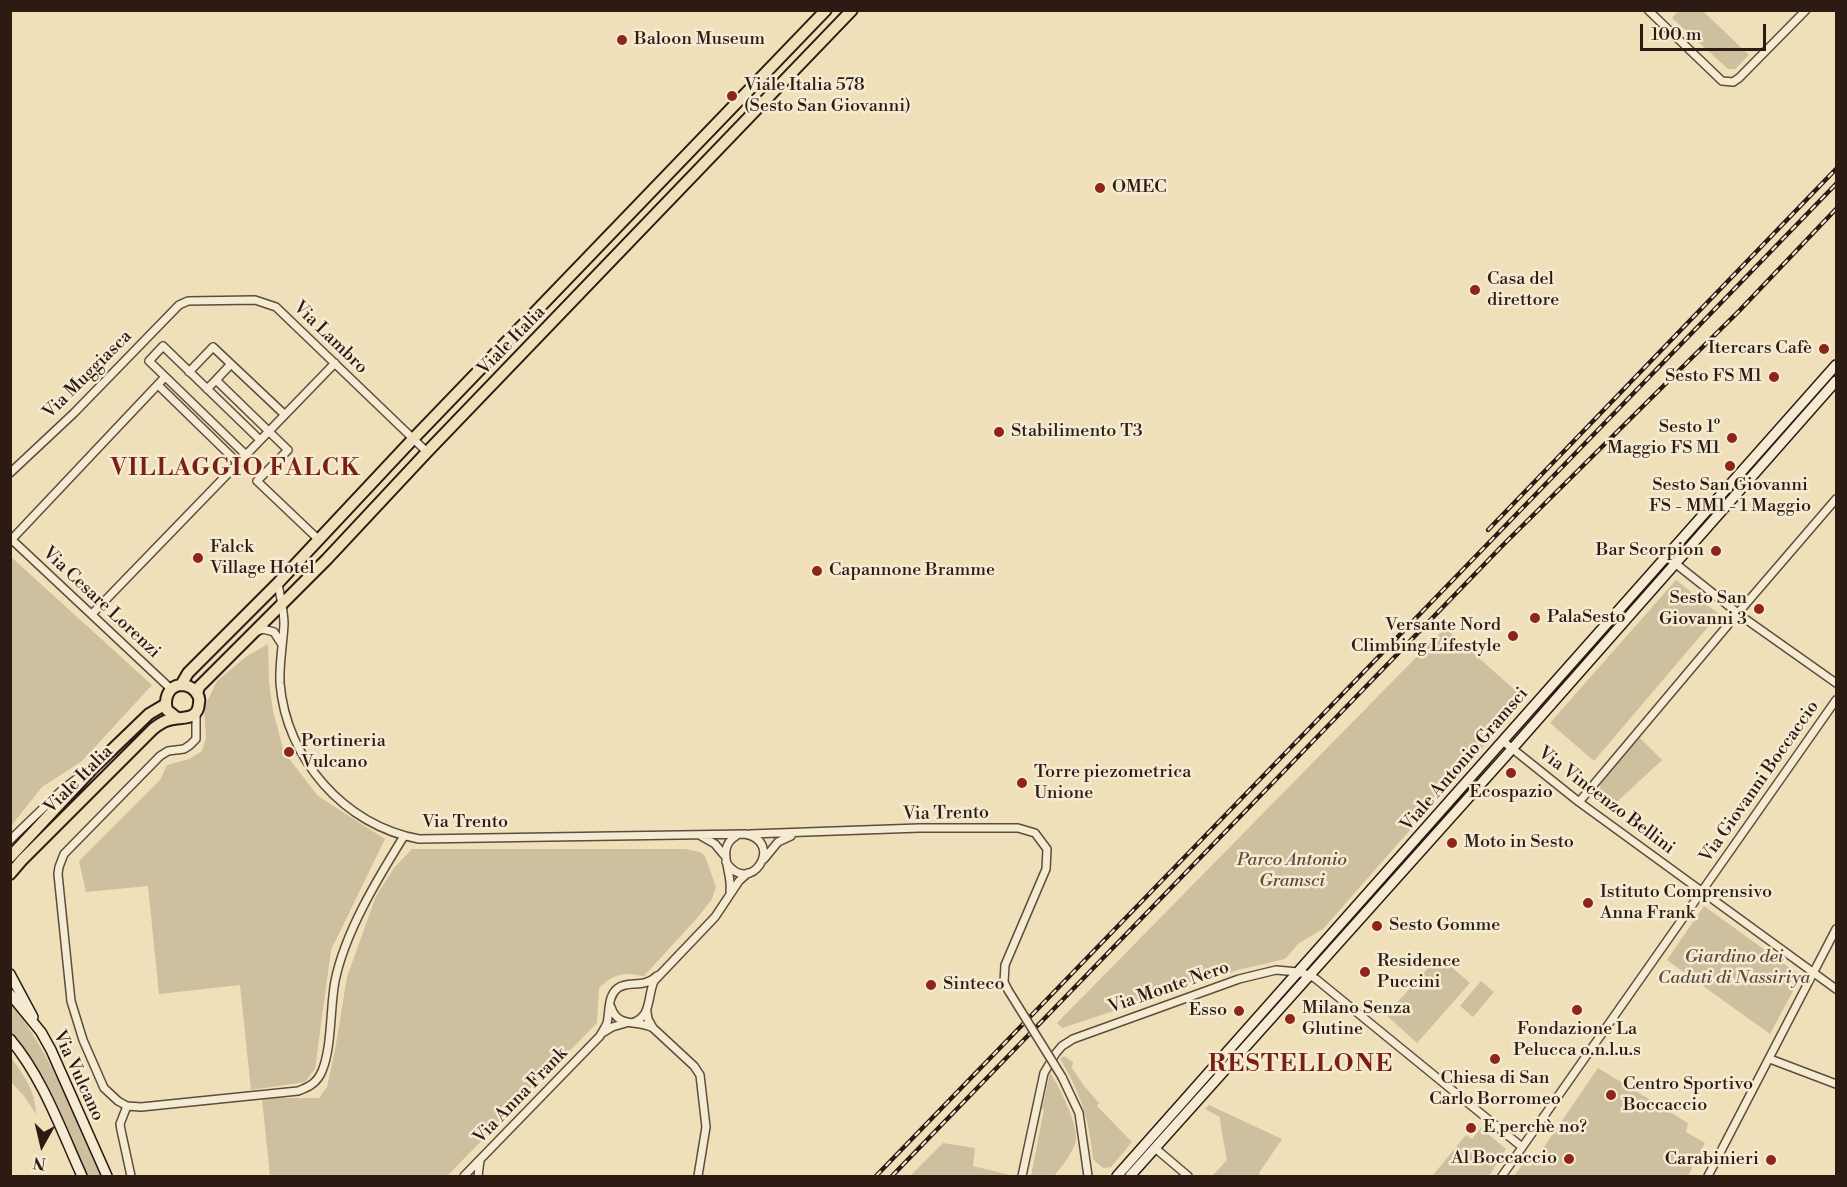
<!DOCTYPE html>
<meta charset="utf-8">
<style>
body{margin:0}
#map{position:relative;width:1847px;height:1187px;overflow:hidden;background:#efe0ba;font-family:"Libre Bodoni",serif}
canvas{display:block}
.frame{position:absolute;inset:0;border:12px solid #2d1b13;pointer-events:none}
.north{position:absolute;left:12px;top:1115px;width:60px;height:60px;-webkit-text-stroke:4px #f5ebd2;paint-order:stroke;rotate:188deg;font-size:16px;font-weight:700;line-height:24px;text-align:center;color:#2d1b13}
.north::after{content:'';display:block;margin:auto;width:21px;height:27px;background:#2d1b13;clip-path:polygon(50% 0,100% 100%,50% 72%,0 100%)}
.scale{position:absolute;left:1640px;top:24px;width:126px;height:27px;box-sizing:border-box;border:3px solid #2d1b13;border-top:0;padding-left:8px;font-size:18px;line-height:21px;white-space:nowrap;color:#2d1b13;-webkit-text-stroke:4px #f5ebd2;paint-order:stroke}
</style>
<div id="map">
<canvas width="1847" height="1187"></canvas>
<div class="frame"></div>
<div class="north">N</div>
<div class="scale">100 m</div>
</div>
<script>
const ctx = document.querySelector('canvas').getContext('2d');
ctx.lineJoin = 'round';
function fillPath(path, color) {
  ctx.fillStyle = color;
  ctx.fill(path, 'evenodd');
}
function stroke(path, color, width, dash) {
  ctx.strokeStyle = color;
  ctx.lineWidth = width;
  ctx.lineCap = dash ? 'butt' : 'round';
  ctx.setLineDash(dash || []);
  ctx.stroke(path);
}
function drawText(font, color, halo, rows, align = 'center') {
  ctx.font = font + ' "Libre Bodoni",serif';
  ctx.lineWidth = 5;
  ctx.setLineDash([]);
  ctx.textBaseline = 'middle';
  ctx.strokeStyle = halo;
  ctx.fillStyle = color;
  for (const [text, x, y, turn = 0] of rows) {
    ctx.save();
    ctx.translate(x, y);
    ctx.rotate((+turn || 0) * Math.PI / 180);
    ctx.textAlign = isNaN(turn) ? turn : align;
    if (halo) ctx.strokeText(text, 0, 0);
    ctx.fillText(text, 0, 0);
    ctx.restore();
  }
}
const green = new Path2D(`
 M1679,10L1703,11L1749,55L1735,69H1728L1672,18Z
 M10,556L152,685L82,761L42,787L11,826Z
 M1676,580L1719,614L1594,761L1550,723Z
 M1445,628L1525,699L1323,929L1299,943L1285,959L1238,970L1062,1028L1057,1023Z
 M268,644L269,682L273,711L284,752L318,796L385,839L331,950L315,1069L305,1082L251,1090L240,985L159,994L148,886L86,892L79,861L160,780L167,765L189,759L202,751L206,737L204,708L217,681L247,656Z
 M1638,736L1662,760L1607,811L1600,806V784L1607,773Z
 M412,849H685L700,852L705,856L716,887L712,899L698,917L644,976C623,972 615,973 599,988L597,1023L447,1176H270L262,1098H319L327,1087L335,1050L347,977L376,896L394,868Z
 M1704,906L1801,976L1770,1034L1667,960Z
 M1439,956L1470,983L1417,1043L1386,1015Z
 M1481,981L1494,992L1473,1017L1460,1006Z
 M10,1003C52,1054 74,1117 101,1176H86L43,1081L22,1046L11,1032Z
 M10,1056C23,1074 36,1091 36,1114L24,1096L11,1082Z
 M1064,1056L1073,1062L1072,1068L1084,1086L1099,1103L1097,1106L1132,1142L1111,1167L1103,1168L1093,1159C1090,1122 1080,1091 1060,1059Z
 M1598,1068L1688,1123L1686,1132L1705,1143L1688,1176H1514L1522,1165L1531,1166Z
 M1050,1072C1059,1087 1077,1121 1076,1139C1075,1150 1061,1168 1054,1176H1031L1044,1109H1042Z
 M1209,1105L1282,1139L1259,1173L1261,1176H1212L1227,1160L1221,1128L1220,1117L1205,1109Z
 M1481,1128L1506,1149L1489,1176H1436L1433,1175L1466,1135L1472,1139Z
 M943,1143L975,1148L973,1166L1014,1176H910Z`);
const minor = new Path2D(`
 M1648,10L1722,81L1733,82L1739,78L1806,10
 M189,372L213,347L284,414
 M216,380L231,364
 M158,385L237,462
 M207,389L216,380L288,450L257,481L318,539
 M245,454L149,361L163,346L259,439
 M10,473L74,413L179,305L188,301L255,300L276,307L427,452
 M10,538L171,689
 M12,539L165,377
 M1666,556L1744,618L1836,683
 M278,583C280,596 284,611 284,624C283,644 279,664 280,683C286,759 345,826 419,839L745,834C786,842 750,898 726,862
 M92,614L335,363
 M258,631L263,629L274,632L281,643
 M196,713V739L190,745L184,749L168,751L160,756L64,854L59,867L58,874L71,1001L83,1040L104,1088L118,1101L127,1106L141,1107L298,1091C309,1087 317,1083 322,1071C332,1048 330,1007 335,981C345,932 378,878 404,836
 M1504,742L1579,802L1836,989
 M1579,802L1738,613L1836,499
 M750,834L919,828H1018L1035,833L1047,849L1046,869L1005,965L1004,982L1008,990
 M701,836L715,844L724,855
 M10,840L62,790L79,777
 M764,859L778,842L791,836
 M730,891C733,872 715,848 736,836
 M611,1007C618,1029 637,1019 653,1028
 M647,1012L648,1019L653,1028L694,1066L700,1075L706,1127L698,1176
 M632,1023C652,1017 647,997 654,981L715,917L739,881L748,873
 M604,1032L612,1027L626,1023
 M1770,1059L1836,1084
 M1062,1077L1079,1113L1088,1176
 M127,1106L120,1124L121,1130L131,1176
 M1155,1148L1188,1176
 M464,1176L600,1036C602,1032 605,1028 607,1023C610,1012 607,996 618,988C629,980 643,989 657,976
 M478,1176L480,1160
 M1022,1176L1044,1073L1056,1053L1062,1046L1073,1039L1239,979L1276,970L1298,972L1309,975L1316,979L1522,1147
 M1502,1176L1836,700
 M1708,1176L1836,929`);
const secondary = new Path2D(`
 M10,974L33,1017
 M10,994L41,1032L51,1050L107,1176
 M10,1039C43,1078 61,1130 82,1176
 M1117,1176L1836,365
 M1130,1176L1504,758L1836,381`);
const primary = new Path2D(`
 M181,685L188,673L278,583L413,439L826,10
 M197,694L199,687L327,559L427,452L852,10
 M10,857L94,767L149,714L166,704
 M10,874L22,860L153,729C158,725 163,721 169,720C181,716 198,722 199,703C200,699 198,694 194,690C191,687 186,685 181,685C168,686 164,699 167,710L177,718`);
const rail = new Path2D(`
 M1488,530L1836,169
 M876,1176L1836,184
 M892,1176L1503,545L1739,311L1836,209`);
const minorBridge = new Path2D(`
 M1008,990L1062,1077`);
const markers = [
 [622,40,6,"#8f2418"],
 [732,96,6,"#8f2418"],
 [1100,188,6,"#8f2418"],
 [1475,290,6,"#8f2418"],
 [1824,349,6,"#8f2418"],
 [1774,377,6,"#8f2418"],
 [999,432,6,"#8f2418"],
 [1732,438,6,"#8f2418"],
 [1730,466,6,"#8f2418"],
 [1716,551,6,"#8f2418"],
 [198,558,6,"#8f2418"],
 [817,571,6,"#8f2418"],
 [1759,609,6,"#8f2418"],
 [1535,618,6,"#8f2418"],
 [1513,636,6,"#8f2418"],
 [289,752,6,"#8f2418"],
 [1511,773,6,"#8f2418"],
 [1022,783,6,"#8f2418"],
 [1452,843,6,"#8f2418"],
 [1588,903,6,"#8f2418"],
 [1377,926,6,"#8f2418"],
 [1365,972,6,"#8f2418"],
 [931,985,6,"#8f2418"],
 [1577,1010,6,"#8f2418"],
 [1239,1011,6,"#8f2418"],
 [1290,1019,6,"#8f2418"],
 [1495,1059,6,"#8f2418"],
 [1611,1095,6,"#8f2418"],
 [1471,1128,6,"#8f2418"],
 [1569,1159,6,"#8f2418"],
 [1771,1160,6,"#8f2418"]
];
const poiNames = [
 ["Baloon Museum",634,40],
 ["Viale Italia 578",744,86],
 ["(Sesto San Giovanni)",744,107],
 ["OMEC",1112,188],
 ["Casa del",1487,280],
 ["direttore",1487,301],
 ["Itercars Cafè",1812,349,"right"],
 ["Sesto FS M1",1762,377,"right"],
 ["Sesto 1º",1720,428,"right"],
 ["Maggio FS M1",1720,449,"right"],
 ["Stabilimento T3",1011,432],
 ["Sesto San Giovanni",1730,486,"center"],
 ["FS - MM1 - 1 Maggio",1730,507,"center"],
 ["Falck",210,548],
 ["Village Hotel",210,569],
 ["Bar Scorpion",1704,551,"right"],
 ["Capannone Bramme",829,571],
 ["Sesto San",1747,599,"right"],
 ["Giovanni 3",1747,620,"right"],
 ["PalaSesto",1547,618],
 ["Versante Nord",1501,626,"right"],
 ["Climbing Lifestyle",1501,647,"right"],
 ["Portineria",301,742],
 ["Vulcano",301,763],
 ["Torre piezometrica",1034,773],
 ["Unione",1034,794],
 ["Ecospazio",1511,793,"center"],
 ["Moto in Sesto",1464,843],
 ["Istituto Comprensivo",1600,893],
 ["Anna Frank",1600,914],
 ["Sesto Gomme",1389,926],
 ["Residence",1377,962],
 ["Puccini",1377,983],
 ["Sinteco",943,985],
 ["Milano Senza",1302,1009],
 ["Glutine",1302,1030],
 ["Esso",1227,1011,"right"],
 ["Fondazione La",1577,1030,"center"],
 ["Pelucca o.n.l.u.s",1577,1051,"center"],
 ["Chiesa di San",1495,1079,"center"],
 ["Carlo Borromeo",1495,1100,"center"],
 ["Centro Sportivo",1623,1085],
 ["Boccaccio",1623,1106],
 ["E perchè no?",1483,1128],
 ["Al Boccaccio",1557,1159,"right"],
 ["Carabinieri",1759,1160,"right"]
];
const streetNames = [
 ["Via Lambro",330,338,44],
 ["Viale Italia",512,341,-46],
 ["Via Muggiasca",88,375,-45],
 ["Via Cesare Lorenzi",101,603,43],
 ["Viale Antonio Gramsci",1465,760,-49],
 ["Viale Italia",79,780,-45],
 ["Via Giovanni Boccaccio",1760,782,-55],
 ["Via Vincenzo Bellini",1606,801,37],
 ["Via Trento",946,814,-1],
 ["Via Trento",465,823],
 ["Via Monte Nero",1169,988,-19],
 ["Via Vulcano",78,1076,65],
 ["Via Anna Frank",521,1096,-46]
];
const parkNames = [
 ["Parco Antonio",1292,861],
 ["Gramsci",1292,882],
 ["Giardino dei",1734,958],
 ["Caduti di Nassiriya",1734,979]
];
const districtNames = [
 ["VILLAGGIO FALCK",236,469],
 ["RESTELLONE",1301,1065]
];
fillPath(green, '#cebf9e');
stroke(minor, '#5e4c3d', 10);
stroke(secondary, '#2d1b13', 12);
stroke(primary, '#2d1b13', 14);
stroke(minor, '#f5ebd2', 7);
stroke(secondary, '#f5ebd2', 9);
stroke(primary, '#efe0ba', 10);
stroke(rail, '#2d1b13', 4.5);
stroke(rail, '#f5ebd2', 2, [7]);
stroke(minorBridge, '#5e4c3d', 10, []);
stroke(minorBridge, '#f5ebd2', 7);
for (const [x, y, r, color] of markers) {
  const dot = new Path2D();
  dot.arc(x, y, r, 0, 2 * Math.PI);
  ctx.fillStyle = color;
  ctx.fill(dot);
  stroke(dot, '#f5ebd2', 2);
}
drawText('18px', '#2d1b13', '#f5ebd2', poiNames, 'left');
drawText('18px', '#2d1b13', '#f5ebd2', streetNames);
drawText('italic 18px', '#5d4c3d', '#f5ebd2', parkNames);
ctx.letterSpacing = '1.5px';
drawText('bold 24px', '#7a1f14', '#f5ebd2', districtNames);
ctx.letterSpacing = '0px';
</script>
